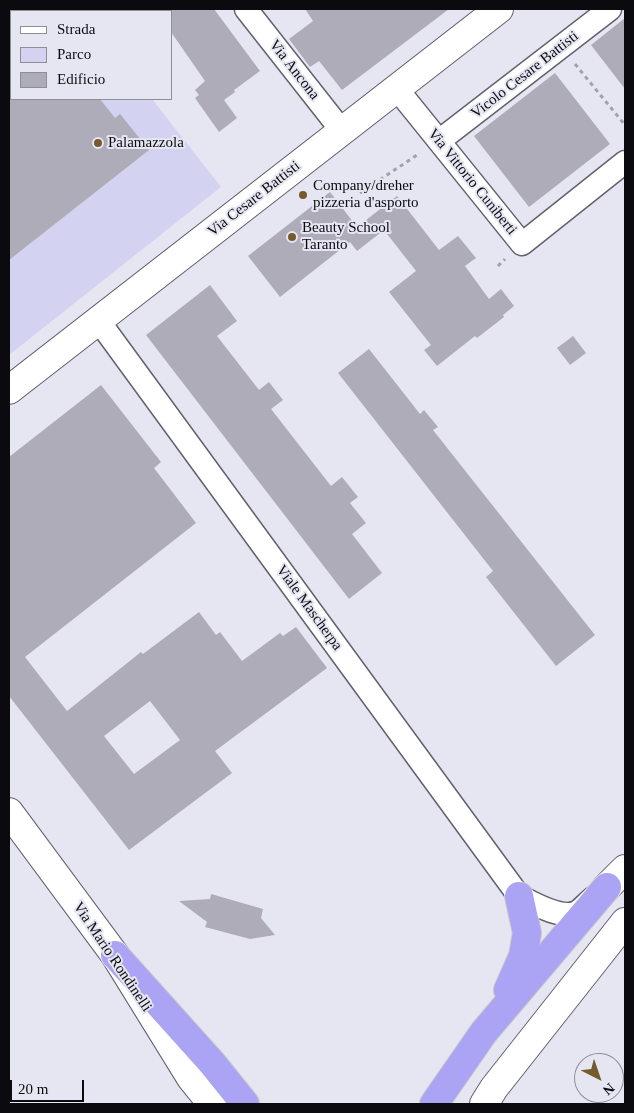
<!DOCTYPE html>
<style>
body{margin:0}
#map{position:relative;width:634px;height:1113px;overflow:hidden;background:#e6e6f2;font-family:"Times New Roman",serif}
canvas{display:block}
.frame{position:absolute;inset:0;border:10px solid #0b0b0f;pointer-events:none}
.legend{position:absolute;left:10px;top:10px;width:162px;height:90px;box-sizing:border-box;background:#e6e6f2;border:1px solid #8e8e97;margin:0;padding:6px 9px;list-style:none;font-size:15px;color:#0b0b0f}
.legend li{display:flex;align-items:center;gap:10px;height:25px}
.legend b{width:25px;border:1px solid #8e8e97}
.north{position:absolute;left:574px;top:1053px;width:50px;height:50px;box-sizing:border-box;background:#e6e6f2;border:1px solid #8e8e97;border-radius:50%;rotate:139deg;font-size:14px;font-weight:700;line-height:20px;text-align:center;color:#0b0b0f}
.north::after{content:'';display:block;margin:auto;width:18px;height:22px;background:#765a2d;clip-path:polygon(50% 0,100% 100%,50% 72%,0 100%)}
.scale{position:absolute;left:10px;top:1080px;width:74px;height:22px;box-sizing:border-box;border:2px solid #0b0b0f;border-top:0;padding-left:6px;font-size:15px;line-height:18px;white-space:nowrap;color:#0b0b0f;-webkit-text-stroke:4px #e6e6f2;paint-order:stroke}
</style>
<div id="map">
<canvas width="634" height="1113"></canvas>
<div class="frame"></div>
<ul class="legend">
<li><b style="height:6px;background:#fff"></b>Strada</li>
<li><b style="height:14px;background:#d3d2f0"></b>Parco</li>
<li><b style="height:14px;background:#adacb8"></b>Edificio</li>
</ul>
<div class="north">N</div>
<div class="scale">20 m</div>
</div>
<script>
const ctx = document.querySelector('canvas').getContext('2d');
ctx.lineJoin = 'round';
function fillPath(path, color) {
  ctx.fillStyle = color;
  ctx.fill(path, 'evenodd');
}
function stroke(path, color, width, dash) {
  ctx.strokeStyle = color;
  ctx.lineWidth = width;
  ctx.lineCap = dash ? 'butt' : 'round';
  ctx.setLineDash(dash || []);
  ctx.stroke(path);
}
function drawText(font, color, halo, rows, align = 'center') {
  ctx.font = font + ' "Times New Roman",serif';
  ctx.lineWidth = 4;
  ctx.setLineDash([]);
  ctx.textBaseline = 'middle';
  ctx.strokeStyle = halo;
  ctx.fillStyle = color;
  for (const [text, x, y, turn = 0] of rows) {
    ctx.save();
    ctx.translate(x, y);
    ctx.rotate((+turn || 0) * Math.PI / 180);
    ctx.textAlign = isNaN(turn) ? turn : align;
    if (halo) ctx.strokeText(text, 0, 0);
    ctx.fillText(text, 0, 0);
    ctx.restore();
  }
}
const green = new Path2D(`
 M9,9H82L84,11H11V99H152L221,187L9,355Z`);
const building = new Path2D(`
 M171,9H214L260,71L234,90L235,92L224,100L237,118L219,132L195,98L199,95L195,90L205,81L171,32Z
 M305,9H449L342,90L319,61L310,67L289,39L313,21Z
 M625,18V89L591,45Z
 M555,73L610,144L529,207L474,136Z
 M9,99H100L115,118L120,114L149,150L9,260Z
 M330,192L357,227L397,196L439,250L458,236L476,258L465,266L489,299L501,289L514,306L503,315L504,317L477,338L475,336L437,366L424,350L431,345L389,292L416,271L384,230L357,251L350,242L280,297L248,256Z
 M210,285L237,321L217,336L259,390L269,382L283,400L271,409L331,486L342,477L358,497L350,503L366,523L352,534L382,573L349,599L146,335Z
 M573,336L586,353L570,365L557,348Z
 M369,349L420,414L424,410L438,427L433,430L595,635L556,666L486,577L493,571L338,373Z
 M101,385L161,462L154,468L196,523L25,657L67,711L141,652L143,654L199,612L216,635L220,632L242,661L280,633L283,636L296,627L327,668L215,751L232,773L129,850L9,696V457ZM150,701L180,740L134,774L104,736Z
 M211,894L263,909L261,918L275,935L250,939L205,927L207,922L179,901L210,899Z`);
const path = new Path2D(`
 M575,64L625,125
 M360,193L420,153
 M498,266L505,259`);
const street = new Path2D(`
 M246,9L342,131
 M397,89L522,244L625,162
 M439,141L610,9
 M98,320L519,896C533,903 561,920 577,912C582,909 588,902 593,898`);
const secondary = new Path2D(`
 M9,390L499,9
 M9,812L115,955L191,1078L212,1104
 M607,887L625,869
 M484,1104L494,1088L625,922`);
const highway = new Path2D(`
 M115,955L212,1063L245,1104
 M508,990L523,956L527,933L519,896
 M434,1104L484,1032L607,887`);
const markers = [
 [98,143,5,"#765a2d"],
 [303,195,5,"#765a2d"],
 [292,237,5,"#765a2d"]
];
const streetNames = [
 ["Via Ancona",294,70,52],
 ["Vicolo Cesare Battisti",525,75,-38],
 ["Via Vittorio Cuniberti",472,182,51],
 ["Via Cesare Battisti",254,199,-38],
 ["Viale Mascherpa",309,608,54],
 ["Via Mario Rondinelli",112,957,56]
];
const poiNames = [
 ["Palamazzola",108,143],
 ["Company/dreher",313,186],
 ["pizzeria d'asporto",313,203],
 ["Beauty School",302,228],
 ["Taranto",302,245]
];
fillPath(green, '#d3d2f0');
fillPath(building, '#adacb8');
stroke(street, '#62616c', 25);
stroke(secondary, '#62616c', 30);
stroke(highway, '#c9c9ca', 30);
stroke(path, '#a2a2ac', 3, [4, 4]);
stroke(street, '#fff', 22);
stroke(secondary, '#fff', 28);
stroke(highway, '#aba3f3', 28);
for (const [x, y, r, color] of markers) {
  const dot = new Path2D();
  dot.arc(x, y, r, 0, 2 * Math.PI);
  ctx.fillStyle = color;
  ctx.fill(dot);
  stroke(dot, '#e6e6f2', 2);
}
drawText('15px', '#0b0b0f', '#e6e6f2', streetNames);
drawText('15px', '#0b0b0f', '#e6e6f2', poiNames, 'left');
</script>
